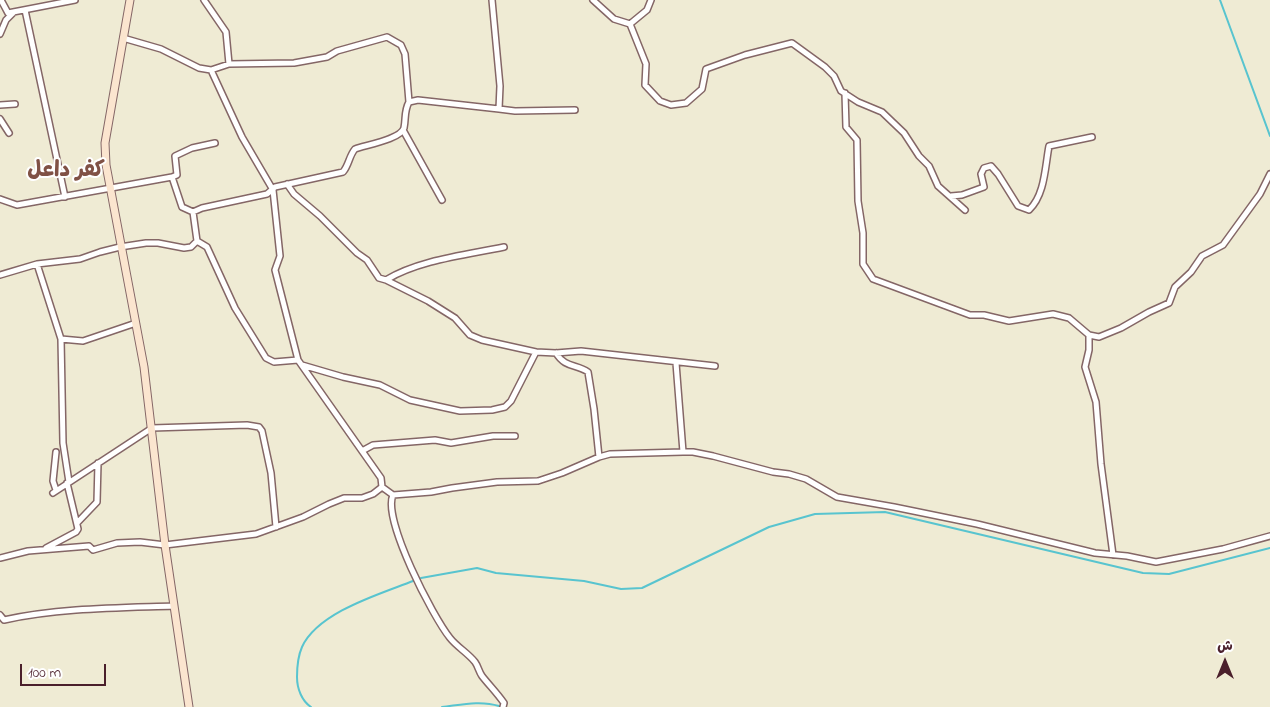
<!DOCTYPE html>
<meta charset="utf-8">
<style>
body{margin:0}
#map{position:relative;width:1270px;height:707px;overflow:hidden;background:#efebd4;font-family:"Indie Flower","Playpen Sans Arabic",sans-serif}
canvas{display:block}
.north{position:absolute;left:1200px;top:637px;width:50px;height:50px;-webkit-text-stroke:4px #fff;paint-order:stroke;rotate:0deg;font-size:14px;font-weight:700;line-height:20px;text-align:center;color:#4a1f2b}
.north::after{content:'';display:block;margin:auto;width:18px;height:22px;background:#4a1f2b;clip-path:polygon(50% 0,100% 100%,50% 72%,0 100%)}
.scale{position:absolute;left:20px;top:664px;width:86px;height:22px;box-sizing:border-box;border:2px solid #4a1f2b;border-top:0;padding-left:6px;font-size:15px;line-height:18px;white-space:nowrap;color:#4a1f2b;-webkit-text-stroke:4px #fff;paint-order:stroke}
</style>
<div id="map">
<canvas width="1270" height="707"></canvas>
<div class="north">ش</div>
<div class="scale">100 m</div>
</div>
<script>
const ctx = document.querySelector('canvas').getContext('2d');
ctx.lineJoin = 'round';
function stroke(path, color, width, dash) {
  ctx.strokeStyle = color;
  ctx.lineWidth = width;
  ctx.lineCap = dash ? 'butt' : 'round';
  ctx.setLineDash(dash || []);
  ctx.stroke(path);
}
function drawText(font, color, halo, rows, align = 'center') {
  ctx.font = font + ' "Indie Flower","Playpen Sans Arabic",sans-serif';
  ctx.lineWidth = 4;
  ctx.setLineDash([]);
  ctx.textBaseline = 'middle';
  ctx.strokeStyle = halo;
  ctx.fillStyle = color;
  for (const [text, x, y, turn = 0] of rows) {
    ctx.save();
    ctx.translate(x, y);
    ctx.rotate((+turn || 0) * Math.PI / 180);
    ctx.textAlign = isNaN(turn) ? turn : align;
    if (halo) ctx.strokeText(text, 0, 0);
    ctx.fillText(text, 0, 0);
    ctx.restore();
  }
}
const stream = new Path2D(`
 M1220,0L1270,136
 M421,578L477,568L496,573L584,581L621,589L642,588L769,527L815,514L885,512L1143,573L1169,574L1270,548
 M311,707C302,701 297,689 297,677C297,667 298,656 302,647C318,612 380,594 413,581
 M442,707C460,705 480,700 499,706`);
const street = new Path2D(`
 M1,0L8,13L75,0
 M204,0L226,32L229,64
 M593,0L614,19L630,24L646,64L645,85L660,101L671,105L686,103L702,89L706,69L745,55L792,43L825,67L834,76L841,91L858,102L882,112L904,133L919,156L929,166L938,186L965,210
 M25,10L65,197
 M630,24L647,10L651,0
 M0,34L6,20L14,12
 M123,38L161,49L199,68L211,70L229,64L294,63L327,57L337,51L387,37L401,45L405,54L409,102
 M211,70L242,137L273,190L280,256L275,270L298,360L381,478L382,487L393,495L431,492L452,488L497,482L538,481L562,473L599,457L610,454L683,452L676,363
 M845,93L846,127L857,140L858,201L863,233V264L873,279L970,315H984L1009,321L1053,314L1069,318L1089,335L1099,337L1121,328L1149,312L1169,303L1175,287L1191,272L1202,256L1223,245L1260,194L1270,174
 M0,105L15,104
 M499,109L515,111L575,110
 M0,119L9,133
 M403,130L442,200
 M172,177L177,175L175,156L192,148L215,143
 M287,184L294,194L320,216L357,253L367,260L379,278L386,280C419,260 466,255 504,247
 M951,196L962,195L984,187L981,174L984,168L991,166L998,174L1018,206L1029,210C1045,195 1045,167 1049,146L1092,137
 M0,199L17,205L172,177L182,207L193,212
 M197,241L207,247L235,308L266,358L274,362L298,360
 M37,264L61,339L83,341L136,323
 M0,275L37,264L80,259L100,252L120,247L146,243H158L184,248L191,247L197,241L193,212L202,208L267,194L275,187L343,172C349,165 349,156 355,149C366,145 401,139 404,128C406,118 404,111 409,102L418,100L499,109L500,86L492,0
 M1089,335V350L1085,367L1096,402L1101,464L1113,555
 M61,339L63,443L69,482
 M536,352L556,353L581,351L715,366
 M556,353C565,368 576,364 588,372L594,409L599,457
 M302,365L343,377L380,385L410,400L460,411L492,410L505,407L511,401L536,352L482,340L470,335L455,318L428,301L386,280
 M362,451L373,445L435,440L451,443L493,436H515
 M56,452L53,481L56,490
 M683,452H693L713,456L773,472L789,474L806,479L837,497L894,507L977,524L1095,553L1127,556L1156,562L1223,549L1270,536
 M53,493L152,428L247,425L259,427L262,431L271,473L276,527
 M393,495C382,519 433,617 450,638C457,647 468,653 475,662C478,666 479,672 482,676C489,685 497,693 504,703L503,707
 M77,523L97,502L98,463
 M46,548L76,532L78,529L67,483
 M0,558L28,551L89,546L93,550L117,543L140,542L165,545L256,534L303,517L329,504L344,498H362L373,494L382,487
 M0,615L4,620C59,608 117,608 174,606`);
const secondary = new Path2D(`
 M130,0L105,143L106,165L144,367L165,545L189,707`);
const districtNames = [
 ["كفر داعل",66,172]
];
stroke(stream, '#58c4cf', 2);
stroke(street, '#846666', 8);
stroke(secondary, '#846666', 9);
stroke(street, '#fff', 5);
stroke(secondary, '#fbe5cf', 7);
drawText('bold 22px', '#805145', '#fff', districtNames);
</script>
